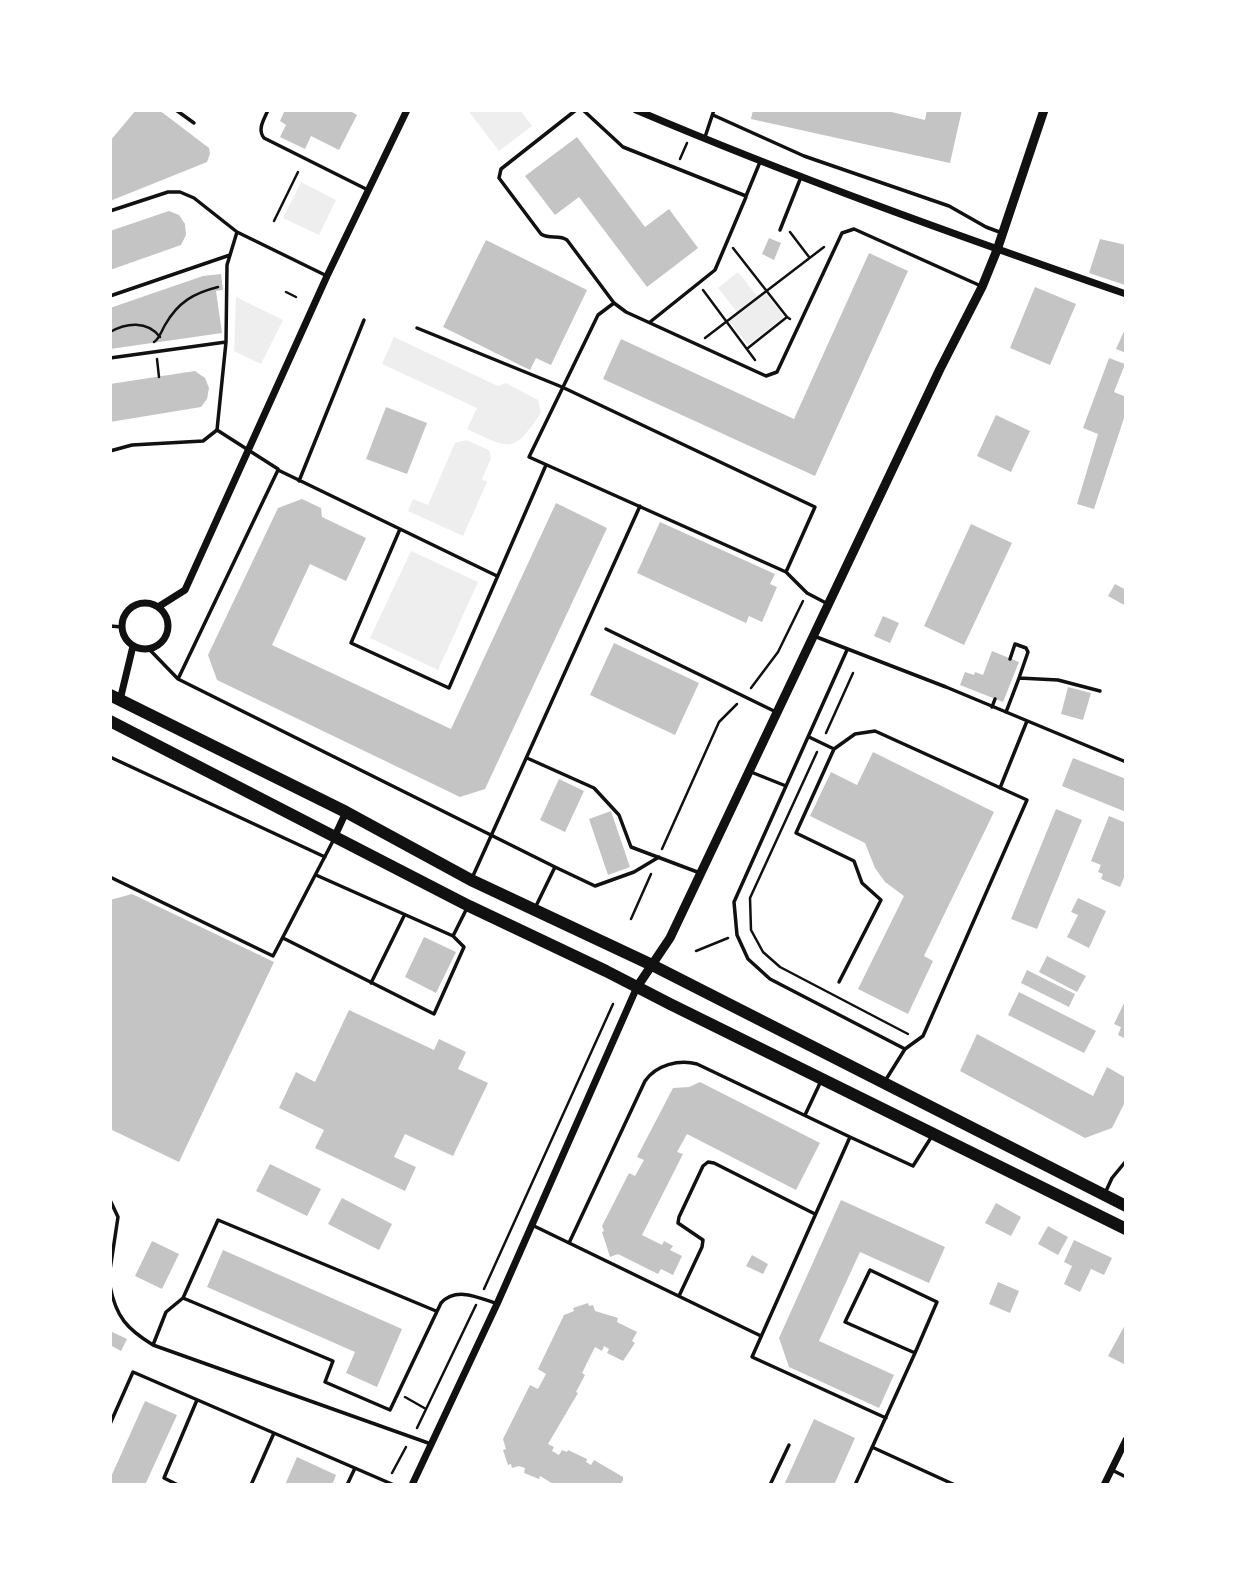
<!DOCTYPE html>
<style>
body{margin:0}
#map{position:relative;width:1236px;height:1595px;overflow:hidden;background:#fff;font-family:"Roboto Condensed",sans-serif}
canvas{display:block}
.frame{position:absolute;inset:0;border:112px solid #fff;pointer-events:none}
</style>
<div id="map">
<canvas width="1236" height="1595"></canvas>
<div class="frame"></div>
</div>
<script>
const ctx = document.querySelector('canvas').getContext('2d');
ctx.lineJoin = 'round';
function fillPath(path, color) {
  ctx.fillStyle = color;
  ctx.fill(path, 'evenodd');
}
function stroke(path, color, width, dash) {
  ctx.strokeStyle = color;
  ctx.lineWidth = width;
  ctx.lineCap = dash ? 'butt' : 'round';
  ctx.setLineDash(dash || []);
  ctx.stroke(path);
}
const green = new Path2D(`
 M471,110H520L532,126L499,151L470,113Z
 M301,182L336,200L319,235L283,218Z
 M738,272L757,296L737,312L718,288Z
 M766,293L784,317L748,345L729,321Z
 M236,297L283,320L261,364L234,351Z
 M394,337L498,386L506,383L538,400L541,413C512,455 511,449 467,429L477,408L382,364Z
 M466,440L489,450L491,458L482,479L487,482L463,536L408,511L413,499L428,505L455,443Z
 M411,551L478,582L438,670L370,638Z`);
const building = new Path2D(`
 M136,110H159L209,148L210,154L207,162L110,201V141Z
 M285,110H353L352,112L357,115L339,150L311,136L305,149L280,137L286,125L280,121Z
 M753,110H883L925,120L927,110H962L950,163L751,119Z
 M577,137L645,227L669,209L698,248L647,287L579,197L555,215L525,176Z
 M169,211L179,215L185,224L186,235L181,245L110,270V231Z
 M769,238L781,243L774,260L762,254Z
 M1100,239L1126,245L1125,285L1089,273Z
 M486,240L587,290L551,365L536,358L530,370L443,327Z
 M869,253L908,271L815,476L603,379L621,339L794,419Z
 M221,274L223,290L216,291L222,333L110,349V308L203,276Z
 M1035,287L1076,304L1050,365L1010,348Z
 M1126,327V353L1116,349Z
 M1109,358L1125,364L1114,392L1126,397V412L1094,509L1077,504L1098,434L1083,428Z
 M195,371L205,378L209,388L207,399L201,407L110,422V384Z
 M386,407L427,423L407,474L366,459Z
 M996,415L1030,431L1011,472L977,456Z
 M302,499L321,508L322,517L366,538L346,581L310,564L272,645L451,729L556,503L607,528L485,789L460,797L217,680L208,655L278,508Z
 M660,522L775,574L770,584L777,587L762,622L749,616L746,623L637,573Z
 M971,524L1012,543L964,645L924,626Z
 M1115,584L1126,590V606L1108,596Z
 M883,616L899,623L890,643L874,636Z
 M614,643L699,683L675,735L590,695Z
 M992,651L1019,662L1003,702L960,685L965,672L974,675L975,672L983,675Z
 M1068,687L1091,693L1083,720L1061,714Z
 M873,752L994,812L924,956L933,961L908,1014L858,989L904,896L885,882L875,868L865,843L810,816L831,772L857,785Z
 M1073,758L1126,779V812L1062,786Z
 M559,779L584,791L565,832L540,820Z
 M1056,809L1082,820L1037,929L1011,919Z
 M611,811L630,867L608,875L589,819Z
 M1109,816L1126,823V873L1120,887L1101,879L1103,874L1098,872L1101,865L1091,861Z
 M132,894L274,962L179,1162L110,1129V900Z
 M1078,898L1106,911L1089,948L1067,937L1078,915L1071,912Z
 M424,937L456,952L436,993L405,977Z
 M1047,956L1086,976L1077,992L1039,972Z
 M1027,970L1075,994L1069,1007L1021,983Z
 M1019,992L1096,1031L1084,1053L1008,1015Z
 M1126,999V1039L1118,1035L1121,1027L1114,1024Z
 M349,1010L434,1050L439,1039L466,1052L458,1069L488,1083L453,1156L405,1134L394,1157L416,1167L405,1191L315,1148L324,1130L279,1108L296,1072L315,1082Z
 M977,1034L1093,1096L1107,1067L1126,1078V1100L1112,1128L1085,1138L960,1071Z
 M700,1082L820,1143L796,1190L687,1134L677,1152L683,1154L642,1235L662,1245L664,1241L673,1246L670,1250L682,1256L673,1275L661,1269L658,1274L618,1254L610,1257L602,1232L604,1231L602,1226L629,1173L635,1176L644,1160L637,1157L673,1088L689,1087Z
 M270,1164L321,1189L307,1216L256,1191Z
 M342,1198L392,1224L379,1250L328,1224Z
 M841,1200L945,1247L929,1283L860,1252L819,1341L894,1375L879,1408L789,1367L779,1338Z
 M996,1203L1021,1217L1011,1236L985,1223Z
 M1048,1226L1068,1237L1058,1255L1038,1244Z
 M1074,1240L1112,1258L1104,1275L1091,1269L1080,1292L1064,1284L1072,1266L1064,1262Z
 M152,1241L179,1254L162,1289L135,1276Z
 M223,1250L402,1329L377,1387L346,1373L355,1352L207,1287Z
 M752,1255L768,1264L763,1274L746,1266Z
 M998,1282L1019,1291L1010,1313L989,1304Z
 M588,1303L589,1306L593,1305L595,1311L618,1318L617,1322L637,1332L632,1341L635,1343L623,1361L607,1353L609,1349L604,1346L602,1351L595,1347L582,1373L585,1375L576,1392L578,1393L548,1444L554,1447L552,1451L559,1455L562,1450L567,1452L568,1450L587,1459L586,1462L591,1465L594,1460L623,1477V1480L620,1485H555L540,1476L539,1479L524,1473L525,1468L519,1466L512,1468L511,1464L508,1465L503,1450L506,1449L503,1439L530,1385L538,1389L546,1374L538,1369L564,1315L574,1311L573,1308Z
 M1126,1323V1365L1108,1356Z
 M110,1331L127,1339L121,1351L110,1345Z
 M145,1401L177,1415L145,1485H110V1479Z
 M814,1419L855,1438L834,1485H784Z
 M297,1457L336,1475L332,1485H285Z`);
const path = new Path2D(`
 M680,159L687,143
 M274,221L298,172
 M790,232L809,257
 M733,248L787,317L790,319
 M703,290L755,360
 M286,292L296,297
 M110,332C126,323 147,320 160,337
 M705,338L824,247
 M154,342C159,339 161,332 165,325C178,302 194,293 218,287
 M748,348L787,317
 M157,359L159,377
 M751,688L778,652L803,601
 M826,733L853,673
 M817,752L750,898L751,930L763,952L780,967L908,1034
 M662,849L719,722L737,704
 M631,919L651,874
 M696,951L728,938
 M484,1289L613,1004
 M405,1397L426,1409
 M417,1428L476,1305
 M392,1473L406,1447`);
const service = new Path2D(`
 M176,110L194,123
 M268,110C264,120 257,129 264,138L368,190
 M576,110L501,169L499,178L541,234C550,240 559,234 567,240L614,303L626,312L766,376L777,372L842,233L854,229L981,286
 M583,110L623,147L746,196L760,162
 M713,115L804,156L949,206L986,227L1002,233
 M705,137L714,110
 M110,211L168,192H180L194,198L237,232L327,276
 M780,230L801,177
 M110,296L230,255
 M614,303L598,315L529,457L786,572L807,593L826,603
 M650,322L715,270L746,197
 M417,328L562,387L815,507L786,572
 M110,358L226,342
 M217,430L226,342L227,265L237,232
 M110,451L132,445L203,441L217,430L278,469
 M299,481L364,320
 M400,529L497,576
 M110,626L122,627
 M606,629L776,712
 M814,636L946,687L1126,762
 M149,649L178,679L555,867
 M847,650L734,902L737,935L748,959L770,979L905,1049
 M1010,659L1015,644L1026,648L1028,652L1019,678
 M178,679L278,470L400,529L351,643L449,688L546,465
 M992,707L995,699
 M1006,712L1019,678L1058,680L1100,691
 M809,737L834,749L855,734L875,731L1027,800L923,1036L905,1049L885,1081
 M834,749L796,833L854,861L862,883L881,900L839,982
 M110,757L325,857
 M527,758L594,788L619,815L631,847L700,873
 M751,772L786,786
 M1000,788L1027,721
 M110,877L273,956L334,839
 M472,878L640,506
 M536,906L555,867L595,886L634,872L659,857
 M453,936L466,910
 M283,938L434,1014L464,947L453,936L316,875
 M371,983L404,916
 M805,1115L821,1081
 M1106,1191L1112,1178L1126,1161
 M110,1200L118,1217L110,1270
 M532,1225L761,1336
 M569,1243L645,1081C656,1065 679,1059 697,1064L850,1137
 M110,1286C116,1317 127,1329 153,1345L431,1444
 M679,1296L702,1247L703,1240L678,1223L679,1217L703,1166L708,1162L714,1163L815,1214
 M436,1311L218,1220L183,1298L333,1361L325,1382L390,1410L441,1303C456,1287 477,1297 495,1303
 M153,1345L166,1312L183,1298
 M886,1418L752,1357L850,1137L913,1166L932,1136
 M110,1424L133,1372L394,1485
 M874,1448L955,1485
 M1112,1470L1126,1477
 M178,1485L164,1478L197,1400
 M251,1485L274,1433
 M347,1485L355,1468
 M770,1485L789,1445
 M855,1485L915,1353L845,1322L870,1270L937,1302L915,1353`);
const minor = new Path2D(`
 M636,110C796,178 961,237 1126,294
 M122 626a23 23 0 1 1 46 0a23 23 0 1 1-46 0Z
 M158,607L185,590L327,276L407,110
 M120,700L133,646
 M334,838L346,812
 M412,1485L497,1304L637,987
 M1104,1485L1126,1440`);
const tertiary = new Path2D(`
 M637,987L670,938L940,369L982,287L997,250L1044,110`);
const primary = new Path2D(`
 M110,695L346,812L471,880L652,965L1126,1206
 M110,721L469,906L606,971L670,1004L1126,1229`);
fillPath(green, '#eee');
fillPath(building, '#c4c4c4');
stroke(path, '#111', 2.5);
stroke(service, '#111', 3.5);
stroke(minor, '#111', 7);
stroke(tertiary, '#111', 9);
stroke(primary, '#111', 12);
</script>
